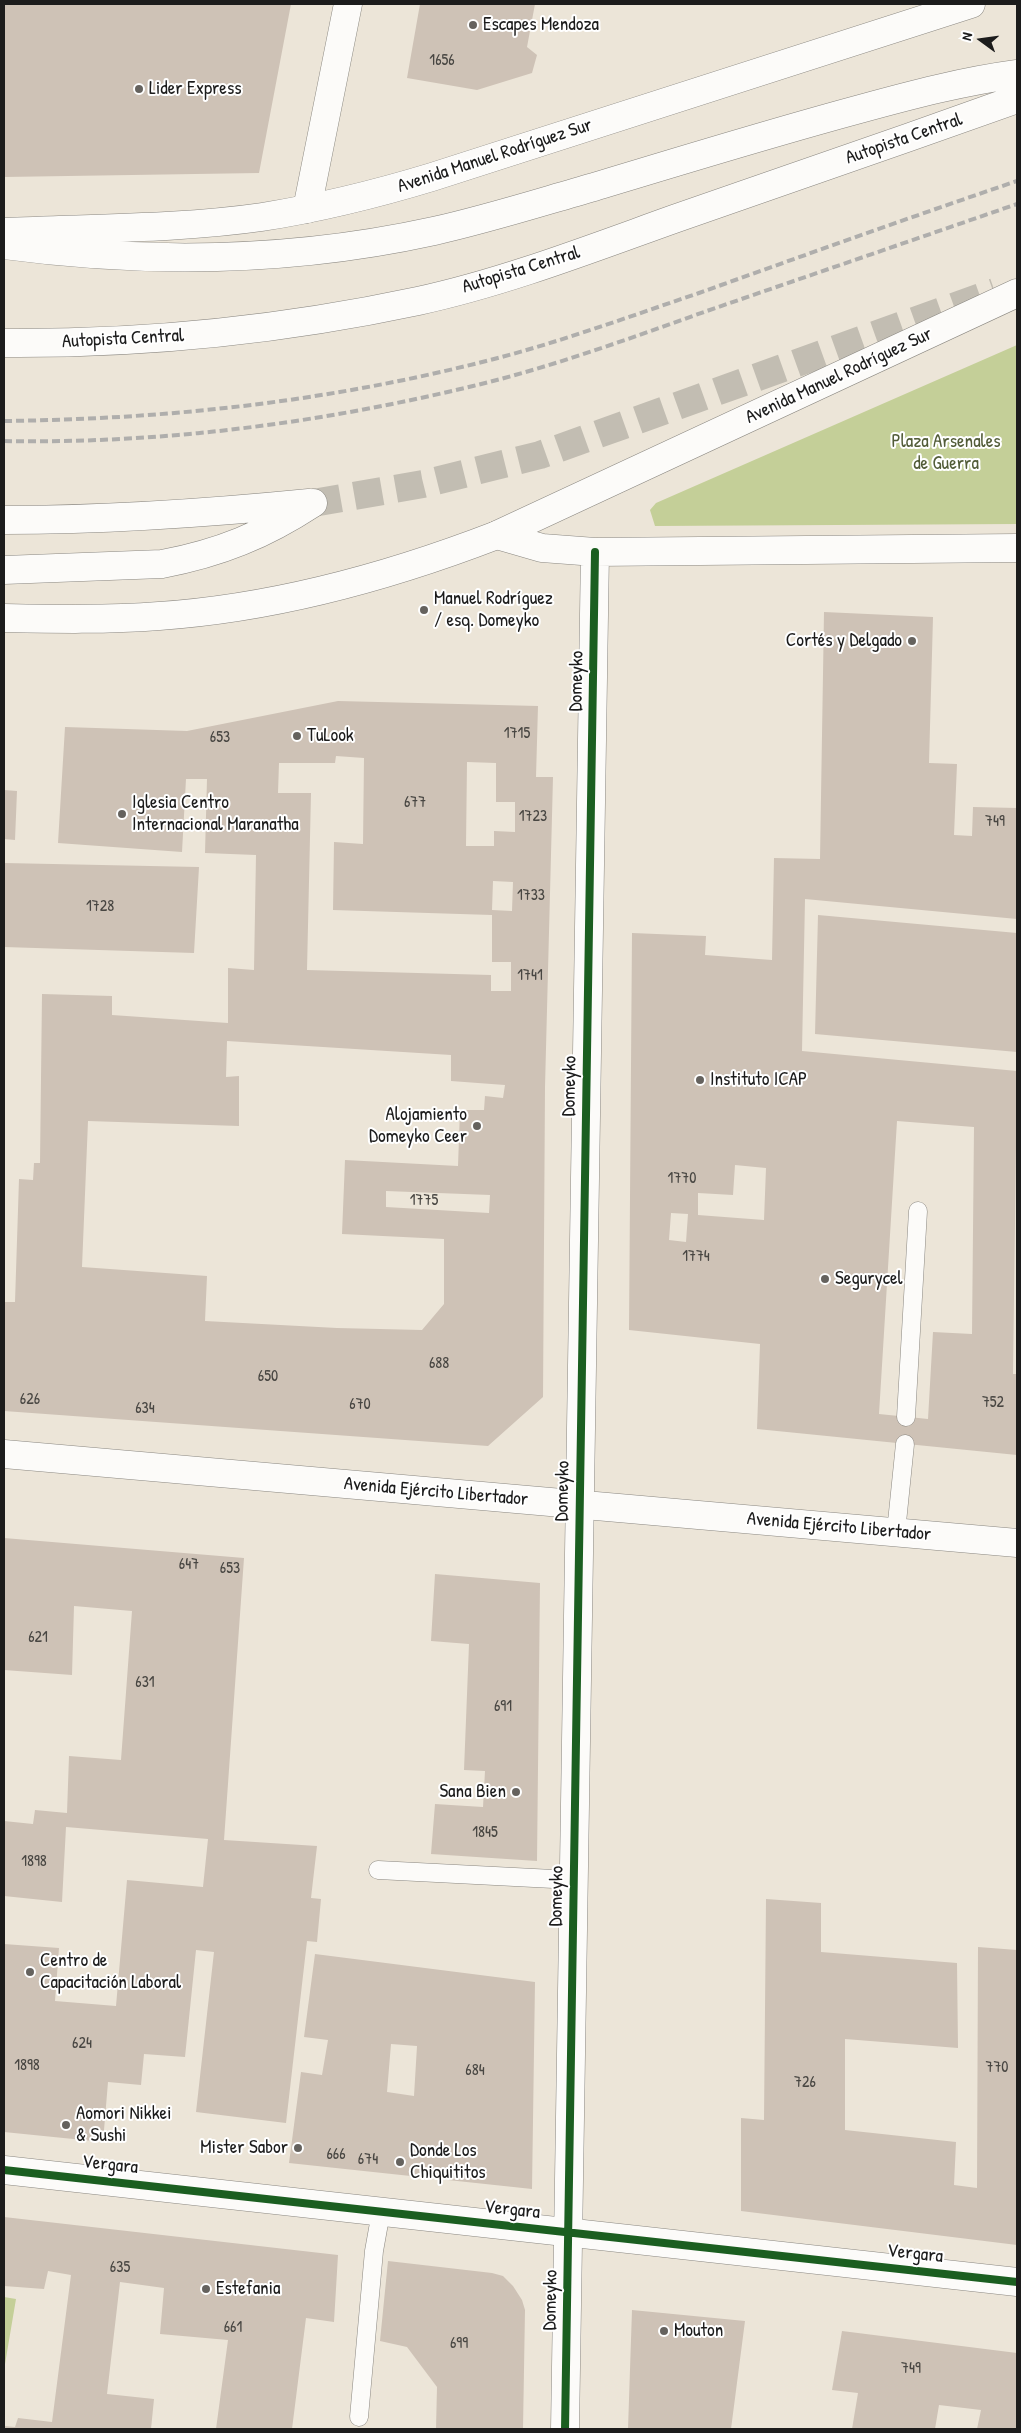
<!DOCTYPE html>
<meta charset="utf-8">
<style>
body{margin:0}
#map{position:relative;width:1021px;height:2433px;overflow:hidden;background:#ece5d8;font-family:"Patrick Hand",sans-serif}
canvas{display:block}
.frame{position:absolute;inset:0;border:5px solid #1c1c1c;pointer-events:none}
.north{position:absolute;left:956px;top:15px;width:50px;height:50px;-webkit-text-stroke:4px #fff;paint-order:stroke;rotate:284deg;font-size:14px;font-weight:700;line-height:20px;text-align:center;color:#1c1c1c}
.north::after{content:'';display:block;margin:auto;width:18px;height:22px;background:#1c1c1c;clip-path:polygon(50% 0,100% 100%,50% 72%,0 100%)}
</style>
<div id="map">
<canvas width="1021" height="2433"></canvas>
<div class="frame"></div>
<div class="north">N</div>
</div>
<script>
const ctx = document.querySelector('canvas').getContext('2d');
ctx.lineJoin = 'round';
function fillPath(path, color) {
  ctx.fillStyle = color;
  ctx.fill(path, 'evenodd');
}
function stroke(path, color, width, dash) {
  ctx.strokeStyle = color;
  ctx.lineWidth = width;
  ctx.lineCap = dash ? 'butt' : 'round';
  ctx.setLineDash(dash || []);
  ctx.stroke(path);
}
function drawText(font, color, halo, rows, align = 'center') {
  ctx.font = font + ' "Patrick Hand",sans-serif';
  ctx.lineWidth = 4;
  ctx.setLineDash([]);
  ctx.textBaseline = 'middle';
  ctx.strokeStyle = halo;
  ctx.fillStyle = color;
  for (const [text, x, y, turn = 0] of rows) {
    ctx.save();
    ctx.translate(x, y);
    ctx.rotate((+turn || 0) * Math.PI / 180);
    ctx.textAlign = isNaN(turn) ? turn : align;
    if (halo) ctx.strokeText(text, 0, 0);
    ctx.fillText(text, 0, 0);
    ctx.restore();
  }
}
const green = new Path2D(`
 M1017,345V524L655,526L650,510L656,503Z
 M4,2297L16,2299L4,2370Z`);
const building = new Path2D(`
 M4,4H291L259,173L4,177Z
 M420,4H535L527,47L537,55L532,73L477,90L407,78Z
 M824,612L933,617L929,763L957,764L954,835L972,836L973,807L1017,808V919L805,899L802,1051L1017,1071L1013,1374H1017V1455L757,1429L760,1344L629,1330L632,933L706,936L705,955L772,960L774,858L820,859ZM897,1121L974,1127L972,1334L933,1332L928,1419L879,1414ZM735,1165L766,1168L764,1220L698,1215V1193L733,1195ZM671,1213L688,1214L686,1242L669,1240Z
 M338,701L538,706L536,777H553L545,1087L543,1397L488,1446L4,1411V1302H15L19,1179L33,1180L34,1163H40L42,994L112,996V1015L228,1023V968L254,970L256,855L205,853L207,779H186L182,852L58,843L65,727L187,731ZM336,756L364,758L363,844L334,842L333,910L492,915V962H511V991H491V975L307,970L311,793H278L279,763H335ZM467,762L496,763V802H515V832L494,831V846H466ZM493,881L513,882L512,911L492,910ZM227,1041L451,1055V1081L505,1085L503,1098L485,1096L484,1110H460L458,1166L345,1160L342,1234L444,1239V1304L422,1330L337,1328L205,1321L207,1276L82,1267L88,1121L239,1126V1076L226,1077ZM386,1191L490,1195L489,1213L386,1207Z
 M4,790L17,791L15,840L4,839Z
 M4,863L199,867L194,953L4,947Z
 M818,915L1017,933V1052L815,1034Z
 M4,1538L244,1558L224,1840L317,1846L311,1898L321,1899L317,1942L307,1941L286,2123L196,2112L214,1952L196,1950L185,2057L144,2054L141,2085L108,2082L103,2142L4,2132V1944L59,1948L55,2001L116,2006L127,1880L203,1887L208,1839L66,1827L62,1902L4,1896V1821L33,1824L35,1810L67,1813L69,1756L121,1760L132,1611L74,1606L72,1675L4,1670Z
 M435,1574L540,1583L537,1861L431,1854L435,1804L483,1807L485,1771L464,1770L469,1644L431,1641Z
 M766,1899L821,1903V1952L957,1963L958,2048L845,2039V2130L956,2142L954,2185L977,2188L978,1947L1017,1950V2245L741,2211V2118L764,2120Z
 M315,1954L535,1982L532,2189L289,2163L301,2072L322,2075L328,2040L304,2037ZM391,2044L417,2046L414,2096L387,2092Z
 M4,2217L338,2255L334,2322L306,2318L292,2429H216L228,2340L160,2334L164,2288L120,2282L107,2394L154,2399L151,2429H4V2426L15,2427L18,2418L52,2422L71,2275L48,2271L44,2289L4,2286Z
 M388,2261L492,2273L503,2276L513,2286L522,2300L525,2310L523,2429H436L437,2387L407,2347L380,2341Z
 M632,2310L745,2321L731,2429H628Z
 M842,2331L1017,2353V2429H977L981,2410L939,2405L935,2429H852L858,2393L832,2390Z`);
const motorwayTunnel = new Path2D(`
 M313,503L423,484L540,455L995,292`);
const service = new Path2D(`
 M906,1417L918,1211
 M896,1532L905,1444
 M378,1870L573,1880
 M359,2417L374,2251L381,2212`);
const minor = new Path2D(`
 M497,535L542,548L595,552L1017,548
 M565,2429L595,552`);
const tertiary = new Path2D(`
 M4,1454L1017,1543
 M4,2170L1017,2282`);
const secondary = new Path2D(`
 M307,209L348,4`);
const primary = new Path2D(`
 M4,232C87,228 179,229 262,217C319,208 376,194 432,177L971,4
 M4,618C56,619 107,620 159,616C276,608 388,577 497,535L1017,293`);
const motorway = new Path2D(`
 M4,245C146,264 293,262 434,231C488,219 541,202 594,187C683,160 771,133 860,109C911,95 964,81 1017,74
 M4,343C142,344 282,330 418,301C505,282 590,249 674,219C788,179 903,140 1017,99
 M4,520C106,520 208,513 309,503
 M4,570L162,564C220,553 264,535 313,503`);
const rail = new Path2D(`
 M4,421C171,419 332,401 494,359C563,341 631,316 699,293C805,255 911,217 1017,181
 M4,441C162,444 320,423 473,386C552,367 628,339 704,312C808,276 913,240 1017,204`);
const cycleway = new Path2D(`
 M4,2170L1017,2282
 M565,2429L595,552`);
const markers = [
 [473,25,5,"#65625e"],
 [139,89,5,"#65625e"],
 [424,610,5,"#65625e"],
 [912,641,5,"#65625e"],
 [297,736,5,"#65625e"],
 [122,814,5,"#65625e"],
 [700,1080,5,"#65625e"],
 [477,1126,5,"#65625e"],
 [825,1279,5,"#65625e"],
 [516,1792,5,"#65625e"],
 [30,1972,5,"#65625e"],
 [66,2125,5,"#65625e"],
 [298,2148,5,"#65625e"],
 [400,2162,5,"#65625e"],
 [206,2289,5,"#65625e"],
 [664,2331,5,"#65625e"]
];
const numberNames = [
 ["1656",442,61],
 ["1715",517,734],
 ["653",220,738],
 ["677",415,803],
 ["1723",533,817],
 ["749",995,822],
 ["1733",531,896],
 ["1728",100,907],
 ["1741",530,976],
 ["1770",682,1179],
 ["1775",424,1201],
 ["1774",696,1257],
 ["688",439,1364],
 ["650",268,1377],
 ["626",30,1400],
 ["752",993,1403],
 ["670",360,1405],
 ["634",145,1409],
 ["647",189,1565],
 ["653",230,1569],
 ["621",38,1638],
 ["631",145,1683],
 ["691",503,1707],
 ["1845",485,1833],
 ["1898",34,1862],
 ["624",82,2044],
 ["1898",27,2066],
 ["770",997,2068],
 ["684",475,2071],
 ["726",805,2083],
 ["666",336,2155],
 ["674",368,2160],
 ["635",120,2268],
 ["661",233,2328],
 ["699",459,2344],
 ["749",911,2369]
];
const poiNames = [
 ["Escapes Mendoza",483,25],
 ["Lider Express",149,89],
 ["Manuel Rodríguez",434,599],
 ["/ esq. Domeyko",434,621],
 ["Cortés y Delgado",902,641,"right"],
 ["TuLook",307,736],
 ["Iglesia Centro",132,803],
 ["Internacional Maranatha",132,825],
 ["Instituto ICAP",710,1080],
 ["Alojamiento",467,1115,"right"],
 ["Domeyko Ceer",467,1137,"right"],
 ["Segurycel",835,1279],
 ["Sana Bien",506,1792,"right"],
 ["Centro de",40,1961],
 ["Capacitación Laboral",40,1983],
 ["Aomori Nikkei",76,2114],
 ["& Sushi",76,2136],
 ["Mister Sabor",288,2148,"right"],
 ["Donde Los",410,2151],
 ["Chiquititos",410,2173],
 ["Estefania",216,2289],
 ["Mouton",674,2331]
];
const streetNames = [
 ["Autopista Central",904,139,-19],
 ["Avenida Manuel Rodríguez Sur",495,156,-18],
 ["Autopista Central",521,270,-17],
 ["Autopista Central",123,339,-3],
 ["Avenida Manuel Rodríguez Sur",839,376,-25],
 ["Domeyko",577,681,-89],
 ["Domeyko",570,1086,-89],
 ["Domeyko",563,1491,-89],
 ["Avenida Ejército Libertador",436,1492,5],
 ["Avenida Ejército Libertador",839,1527,5],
 ["Domeyko",557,1896,-89],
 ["Vergara",110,2165,6],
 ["Vergara",512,2210,6],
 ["Vergara",915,2254,6],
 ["Domeyko",551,2300,-89]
];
const parkNames = [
 ["Plaza Arsenales",946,442],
 ["de Guerra",946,464]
];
fillPath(green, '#c4cf98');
fillPath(building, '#cec2b6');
stroke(motorwayTunnel, '#c2bdb2', 28, [28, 14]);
stroke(service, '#8a8781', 19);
stroke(minor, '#8a8781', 29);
stroke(tertiary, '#8a8781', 29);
stroke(secondary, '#8a8781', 29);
stroke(primary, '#8a8781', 29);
stroke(motorway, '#8a8781', 29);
stroke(service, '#fcfbf9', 18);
stroke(minor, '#fcfbf9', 28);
stroke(tertiary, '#fcfbf9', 28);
stroke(secondary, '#fcfbf9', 28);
stroke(primary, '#fcfbf9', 28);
stroke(motorway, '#fcfbf9', 28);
stroke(rail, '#afaeac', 4, [8, 4]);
stroke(cycleway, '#1b5e20', 8);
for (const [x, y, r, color] of markers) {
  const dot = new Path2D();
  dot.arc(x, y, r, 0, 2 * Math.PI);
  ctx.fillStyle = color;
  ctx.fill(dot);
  stroke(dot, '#fff', 2);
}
drawText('16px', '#484642', null, numberNames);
drawText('19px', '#1c1c1c', '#fff', poiNames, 'left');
drawText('19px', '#1c1c1c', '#fff', streetNames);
drawText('19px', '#525c38', '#fff', parkNames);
</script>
